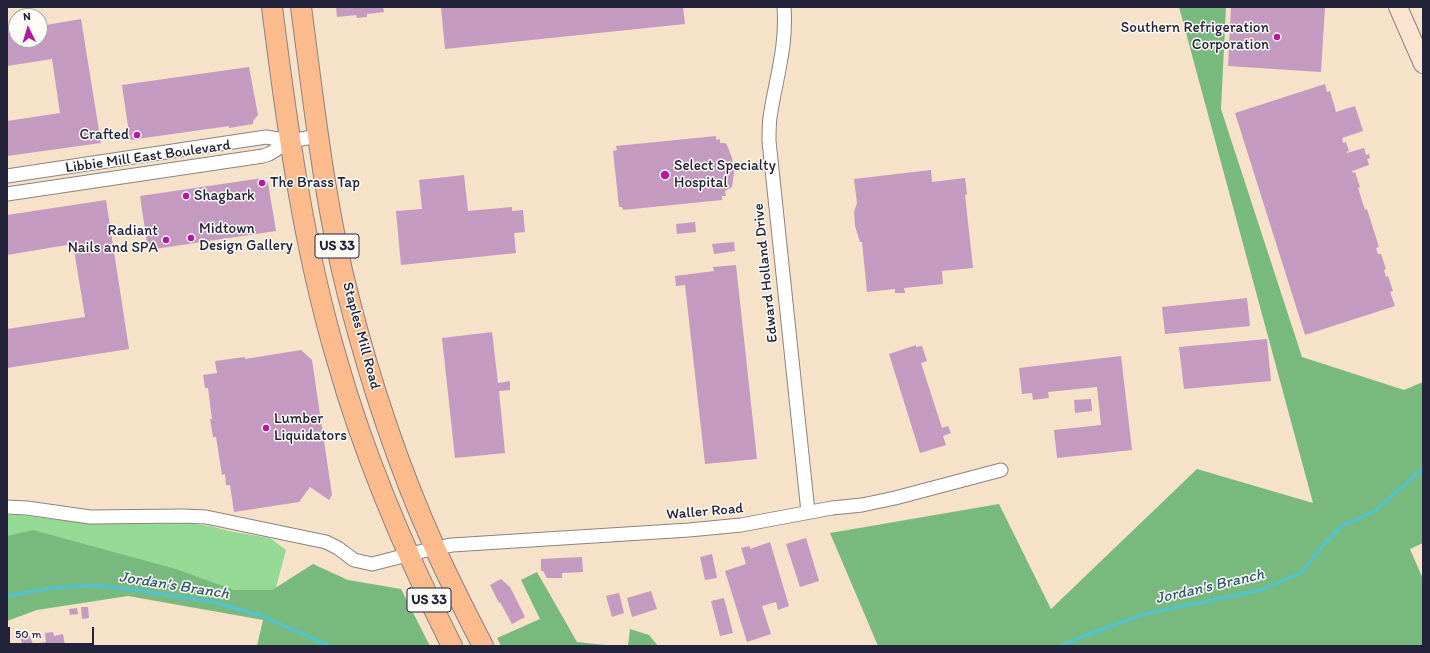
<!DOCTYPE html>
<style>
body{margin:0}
#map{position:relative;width:1430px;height:653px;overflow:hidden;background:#f6e1c9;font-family:Itim,sans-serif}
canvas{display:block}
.frame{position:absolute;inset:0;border:8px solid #22223b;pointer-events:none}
.north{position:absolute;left:8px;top:8px;width:40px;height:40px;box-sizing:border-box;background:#fdfcf7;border:1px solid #a5a5ac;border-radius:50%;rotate:355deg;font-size:11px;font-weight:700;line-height:16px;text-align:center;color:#22223b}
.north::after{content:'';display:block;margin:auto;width:14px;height:18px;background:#b5179e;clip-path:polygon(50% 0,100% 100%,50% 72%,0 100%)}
.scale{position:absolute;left:8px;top:627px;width:86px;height:18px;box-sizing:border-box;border:2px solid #22223b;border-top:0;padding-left:5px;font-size:12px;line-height:14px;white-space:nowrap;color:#22223b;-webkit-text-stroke:3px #fdfcf7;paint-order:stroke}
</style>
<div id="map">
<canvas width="1430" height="653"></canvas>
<div class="frame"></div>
<div class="north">N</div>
<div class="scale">50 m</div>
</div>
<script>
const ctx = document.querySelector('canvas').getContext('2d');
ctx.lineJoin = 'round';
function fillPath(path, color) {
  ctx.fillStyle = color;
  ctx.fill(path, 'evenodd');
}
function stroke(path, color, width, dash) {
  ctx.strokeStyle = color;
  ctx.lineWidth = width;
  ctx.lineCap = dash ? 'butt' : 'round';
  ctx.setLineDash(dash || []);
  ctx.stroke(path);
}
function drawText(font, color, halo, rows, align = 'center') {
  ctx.font = font + ' Itim,sans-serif';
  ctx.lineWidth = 3;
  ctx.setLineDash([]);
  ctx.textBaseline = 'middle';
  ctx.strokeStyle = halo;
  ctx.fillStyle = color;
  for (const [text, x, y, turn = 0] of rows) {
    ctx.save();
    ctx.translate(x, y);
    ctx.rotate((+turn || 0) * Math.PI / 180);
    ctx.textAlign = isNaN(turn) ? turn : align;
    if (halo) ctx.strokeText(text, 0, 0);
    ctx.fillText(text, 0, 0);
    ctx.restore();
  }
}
const green = new Path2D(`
 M7,515H20L91,524L189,523L210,526L229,531L270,538L286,550L269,613L129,588L7,610Z`);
const forest = new Path2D(`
 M1179,7H1226L1221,109L1302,357L1404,390L1423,382V543L1410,549L1423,579V646H878L830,533L999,504L1051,609L1197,469L1313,503Z
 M33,530L176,569L234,590H272L313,564L348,580L401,589L430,646H257L263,620L128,596L37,610L7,621V536Z
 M537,572L577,642L615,646H501L497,638L540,619L521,580Z
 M630,629L649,635L658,646H628Z`);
const stream = new Path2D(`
 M7,596L52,588L96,585L155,593L214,602L262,616L330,646
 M1061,646L1084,636L1144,614L1261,590L1301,573L1323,545L1342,526L1375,511L1423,468`);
const building = new Path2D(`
 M336,7H383L384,12L367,14V17L357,18L356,15L337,17Z
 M441,7H683L685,24L445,49Z
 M1231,7H1325L1321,72L1228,66Z
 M81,19L101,143L7,156V121L60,113L52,59L7,66V31L16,29V40H40V26Z
 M249,67L258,115L253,121V124L229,128V126L130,140L122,85Z
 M1325,84L1327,92L1330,91L1336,112L1355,106L1363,131L1342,138L1343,143L1346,142L1349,151L1346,152L1347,153L1364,148L1366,155L1369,154L1370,158L1367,159L1369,165L1352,171L1353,173L1355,172L1360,187L1358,188L1365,210L1367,209L1379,247L1376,248L1378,254H1381L1386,269L1384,270L1386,277L1388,276L1393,291L1390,292L1395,306L1305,335L1235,113Z
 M716,136V140L720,139V143H725L727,145L732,158L734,172L732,187L725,191L726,196H722V200L623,210L622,207H619L613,151L617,150L616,146Z
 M931,170L932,182L965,178L967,194L965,195L973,268L942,271L943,284L904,288L905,293H895V289L867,292L862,242H860L855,226L854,212L857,203L854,179Z
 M464,175L468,211L512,207V211L523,210L525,232L514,233L516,253L401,265L396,211L422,209L419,180Z
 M263,178L268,183L276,231L148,250L140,196Z
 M106,200L129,349L7,368V329L85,317L73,244L7,255V215Z
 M695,222L696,232L677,234L676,224Z
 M734,242L735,251L714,254L712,244Z
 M736,265L757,459L705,464L685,285L676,286L675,276L714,271L713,267Z
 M1247,298L1250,326L1165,334L1162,307Z
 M492,332L498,383L510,381V390L499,391L505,453L455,458L442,338Z
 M1267,339L1271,381L1184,389L1179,347Z
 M916,345V347L922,346L927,361L921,363L942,428L948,426L951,433L943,436L946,445L920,453L889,354Z
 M301,350L312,360L332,495L329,500L310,487L299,502L234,512L230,485H226L225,474L222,475L216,437H213L210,419H212L208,388H205L203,375L217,373L215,361L245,357V359Z
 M1121,356L1132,450L1057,458L1054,430L1101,425L1097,387L1048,392L1049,398L1033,400L1032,393L1022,394L1019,368Z
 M1091,399L1092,411L1075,413L1074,400Z
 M806,538L819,581L800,587L786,544Z
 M770,542L789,606L778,610L776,602L762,606L771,634L747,642L725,571L746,564L741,548L750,546V549Z
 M712,554L717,578L705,580L700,557Z
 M582,557L583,572L562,573V578H547L543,571H541V559Z
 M501,579L510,587L525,617L512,624L500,602L499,603L490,585Z
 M651,591L657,609L632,617L627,598Z
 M619,593L624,613L612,617L606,596Z
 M724,598L733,633L720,636L711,601Z
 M81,607H88L89,618L82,619Z
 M77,608L78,614L70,615L69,609Z
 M53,632L54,636L63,634L65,645L41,646L40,643L46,642L45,633Z
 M29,634L33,644L23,646L20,637Z`);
const street = new Path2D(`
 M784,7C787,47 776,78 770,117C769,125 769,133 769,141L808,512
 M7,176L266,137L290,141L318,136
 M7,194L263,156L269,154L290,141
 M7,507L27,508L90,517L183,516L206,517L326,542L338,548L354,560L372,564L435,548L452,545L689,530L741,525L832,508L862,505L895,498L1001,470`);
const secondary = new Path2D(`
 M1398,7L1423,64`);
const primary = new Path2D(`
 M272,7C287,126 303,245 337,360C365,459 406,554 452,646
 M301,7C314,104 324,201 348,295C370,381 398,466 434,546C449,580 466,613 483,646`);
const markers = [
 [1277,37,4,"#b5179e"],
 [137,135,4,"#b5179e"],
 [665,175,5,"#b5179e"],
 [262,183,4,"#b5179e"],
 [186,196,4,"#b5179e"],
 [191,238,4,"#b5179e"],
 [166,240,4,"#b5179e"],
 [266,428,4,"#b5179e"]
];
const shields = [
 [337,246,44],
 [429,600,44]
];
const shieldNames = [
 ["US 33",337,246],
 ["US 33",429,600]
];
const poiNames = [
 ["Southern Refrigeration",1269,28,"right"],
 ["Corporation",1269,45,"right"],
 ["Crafted",129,135,"right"],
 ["Select Specialty",674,166],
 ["Hospital",674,183],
 ["The Brass Tap",270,183],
 ["Shagbark",194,196],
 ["Midtown",199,229],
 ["Design Gallery",199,246],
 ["Radiant",158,231,"right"],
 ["Nails and SPA",158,248,"right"],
 ["Lumber",274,419],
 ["Liquidators",274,436]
];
const streetNames = [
 ["Libbie Mill East Boulevard",148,157,-8],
 ["Edward Holland Drive",766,273,-96],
 ["Staples Mill Road",361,336,75],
 ["Waller Road",705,512,-5]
];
const waterNames = [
 ["Jordan's Branch",174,586,9],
 ["Jordan's Branch",1210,587,-13]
];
fillPath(green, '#95da94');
fillPath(forest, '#78ba7e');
stroke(stream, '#54c2cb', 3.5);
fillPath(building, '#c49ac1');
stroke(street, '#8c8282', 15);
stroke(secondary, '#8c8282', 20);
stroke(primary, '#8c8282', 22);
stroke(street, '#fff', 13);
stroke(secondary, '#fde4d1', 18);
stroke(primary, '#fbbb8c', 20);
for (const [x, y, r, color] of markers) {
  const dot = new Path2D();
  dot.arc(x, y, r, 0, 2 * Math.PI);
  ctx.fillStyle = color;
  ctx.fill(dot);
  stroke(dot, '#fdfcf7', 1.5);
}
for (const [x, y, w] of shields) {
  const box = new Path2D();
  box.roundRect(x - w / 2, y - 12, w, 24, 3);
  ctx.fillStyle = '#fdfcf7';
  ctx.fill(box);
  stroke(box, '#22223b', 1);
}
drawText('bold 14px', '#22223b', null, shieldNames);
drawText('15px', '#22223b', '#fdfcf7', poiNames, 'left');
drawText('15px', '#22223b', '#fdfcf7', streetNames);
drawText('italic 16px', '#345a6d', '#fdfcf7', waterNames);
</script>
